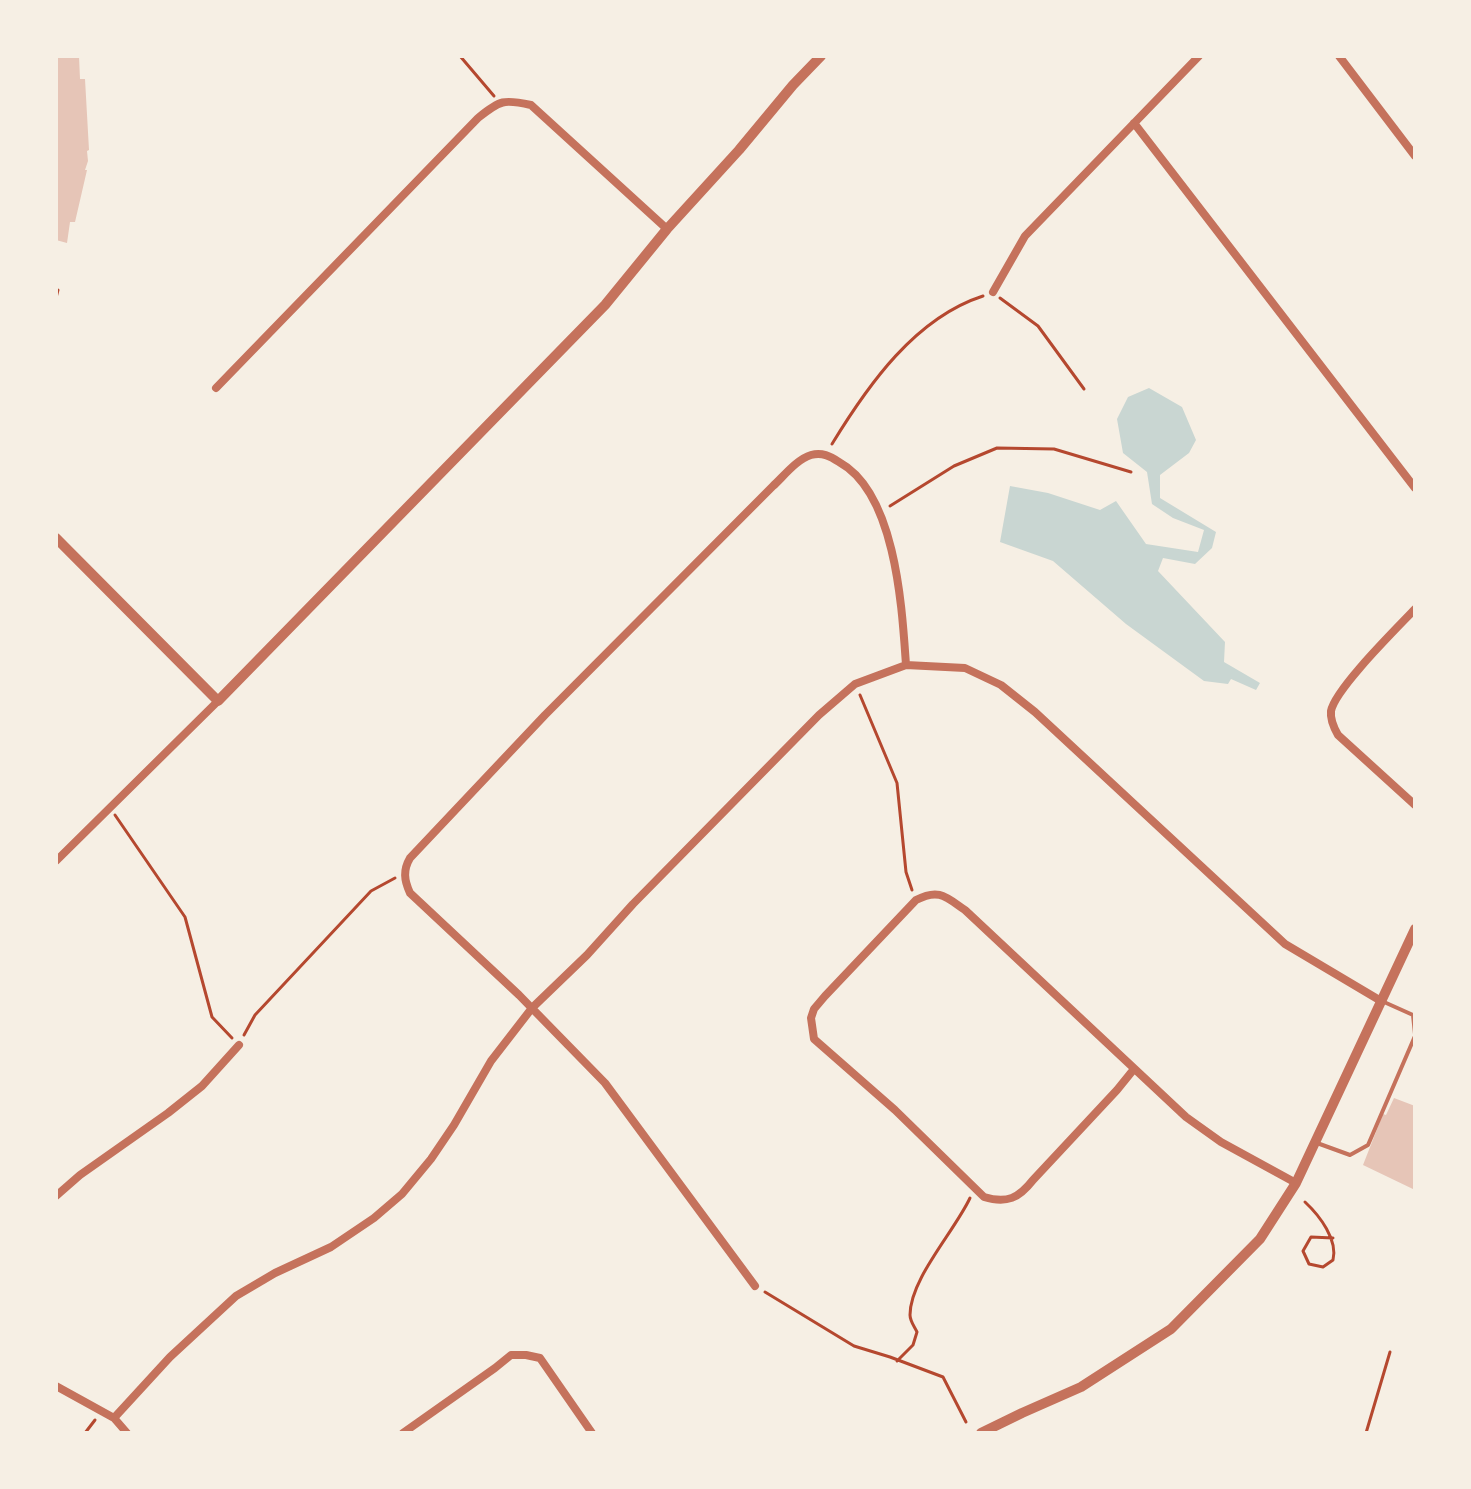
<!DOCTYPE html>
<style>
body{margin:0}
#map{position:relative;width:1471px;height:1489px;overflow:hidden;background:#f6efe4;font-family:Barlow,sans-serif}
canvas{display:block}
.frame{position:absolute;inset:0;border:58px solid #f6efe4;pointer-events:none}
</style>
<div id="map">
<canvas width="1471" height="1489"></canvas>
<div class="frame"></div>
</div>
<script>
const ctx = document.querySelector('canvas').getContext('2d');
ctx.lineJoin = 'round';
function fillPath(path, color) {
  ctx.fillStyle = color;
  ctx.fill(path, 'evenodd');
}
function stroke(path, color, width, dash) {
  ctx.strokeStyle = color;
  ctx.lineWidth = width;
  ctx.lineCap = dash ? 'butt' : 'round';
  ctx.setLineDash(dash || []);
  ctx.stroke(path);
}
const water = new Path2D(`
 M1149,388L1182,407L1196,440L1189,453L1160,475V498L1216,532L1212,548L1195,564L1163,558L1158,571L1225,642L1224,662L1260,683L1256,690L1231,679L1228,684L1204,681L1126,624L1053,561L1000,542L1010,486L1048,493L1100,510L1116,501L1146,544L1198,552L1204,530L1173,518L1152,504L1147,472L1123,453L1117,419L1128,397Z`);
const building = new Path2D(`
 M56,56H79L80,79H85L89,150L87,151L88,161L85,170H87L75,222H70L67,243L56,240Z
 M1394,1098L1415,1106V1190L1363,1165L1383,1114L1386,1115Z`);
const path = new Path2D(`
 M460,56L494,96
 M56,290H58L56,298
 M1000,298L1038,326L1084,389
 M832,444C868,385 915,318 983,296
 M890,506L954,466L997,448L1054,449L1131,472
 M860,695L897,783L906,872L912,890
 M115,815L185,917L212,1017L232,1038
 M244,1035L255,1015L371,891L395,878
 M1305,1202C1320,1216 1338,1240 1333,1260L1323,1267L1309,1264L1303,1251L1311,1237L1333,1238
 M765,1292L854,1346L890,1357L943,1377L966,1422
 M897,1361L913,1345L917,1332C914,1326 910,1321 910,1315C910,1279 954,1232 970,1198
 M85,1433L95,1420
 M1366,1433L1390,1352`);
const service = new Path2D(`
 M1384,1002L1413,1015L1415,1034
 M1317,1143L1350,1155L1368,1145L1415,1036`);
const minor = new Path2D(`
 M1339,56L1415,156
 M1134,123L1415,488
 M993,292L1025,236L1199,56
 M216,388L478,118C500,100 504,99 531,105L667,229
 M1415,609C1397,628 1335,689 1331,711C1330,720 1334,728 1338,735L1415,805
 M56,861L218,701
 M1134,1069L1117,1090L1033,1180C1019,1198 1007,1204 984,1197L895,1110L814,1039L811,1018L814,1009L825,996L916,900C939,888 946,897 965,910L1186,1117L1221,1142L1296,1183
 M56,1196L80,1175L168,1113L202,1086L239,1045
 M755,1286L605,1083L519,995L410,893C404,880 403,870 410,858L545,715L773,486C783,477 797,459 811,455C822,452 830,456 839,462C896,493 902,608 906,665
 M56,1386L114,1418L127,1433
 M114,1418L170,1357L236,1296L275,1273L331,1247L374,1218L402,1194L431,1159L454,1125L491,1061L532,1008L587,955L633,904L819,715L855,684L906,665L965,668L1001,685L1035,712L1285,944L1381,1001
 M403,1433L495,1368L511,1355H526L540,1358L592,1433`);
const tertiary = new Path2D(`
 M56,538L218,701L605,305L667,229L739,150L793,85L821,56
 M981,1433L1022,1413L1081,1387L1171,1329L1260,1239L1296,1183L1415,929`);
fillPath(water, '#c9d6d2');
fillPath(building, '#e6c5b7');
stroke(path, '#b5482f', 3);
stroke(service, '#c5725c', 4);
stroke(minor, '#c5725c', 8);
stroke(tertiary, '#c5725c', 10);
</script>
